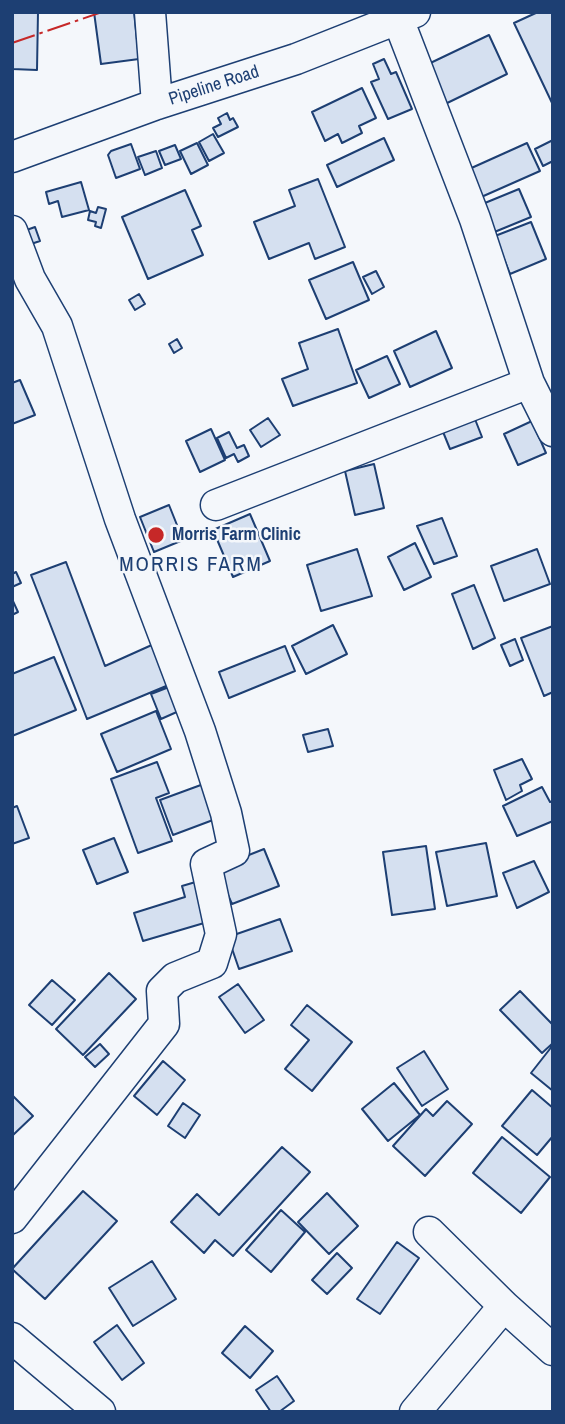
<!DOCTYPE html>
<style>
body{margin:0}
#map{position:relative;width:565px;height:1424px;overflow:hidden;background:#f4f7fb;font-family:"Archivo Narrow",sans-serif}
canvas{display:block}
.frame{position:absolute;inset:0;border:14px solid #1d3f73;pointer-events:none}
</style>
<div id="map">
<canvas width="565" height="1424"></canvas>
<div class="frame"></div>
</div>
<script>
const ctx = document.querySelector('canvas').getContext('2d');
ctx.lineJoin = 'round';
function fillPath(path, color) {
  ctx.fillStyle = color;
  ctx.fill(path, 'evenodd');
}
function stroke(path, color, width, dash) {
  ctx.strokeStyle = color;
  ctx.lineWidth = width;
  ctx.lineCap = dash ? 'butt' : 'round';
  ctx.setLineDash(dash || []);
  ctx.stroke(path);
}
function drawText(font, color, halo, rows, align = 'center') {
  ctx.font = font + ' "Archivo Narrow",sans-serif';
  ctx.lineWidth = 5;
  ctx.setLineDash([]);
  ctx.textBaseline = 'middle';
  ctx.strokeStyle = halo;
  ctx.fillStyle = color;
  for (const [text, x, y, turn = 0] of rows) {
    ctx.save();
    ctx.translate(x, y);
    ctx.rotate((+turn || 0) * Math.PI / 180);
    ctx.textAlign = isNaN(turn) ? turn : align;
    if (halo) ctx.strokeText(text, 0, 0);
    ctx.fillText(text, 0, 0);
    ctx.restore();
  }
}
const building = new Path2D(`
 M12,12H38L37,70L12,69Z
 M94,12H134L139,59L101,64Z
 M538,12H553V105L514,23Z
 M489,35L507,74L441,106L422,67Z
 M384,59L391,74L396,72L412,109L388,119L371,82L379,79L373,64Z
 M362,88L376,118L359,126L362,133L342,143L338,134L325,141L312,112Z
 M227,113L230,120L233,118L238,127L218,137L213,128L221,124L218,118Z
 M213,134L224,153L209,161L199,142Z
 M384,138L394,160L337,187L327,165Z
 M553,140V161L543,166L535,149Z
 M197,143L208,165L191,174L180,151Z
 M527,143L540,171L479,198L467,170Z
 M131,144L140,169L116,178L108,155L111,151Z
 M175,145L181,159L165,165L159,151Z
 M156,151L162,168L145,175L138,157Z
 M318,179L345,247L315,259L309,243L269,259L254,222L295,206L289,190Z
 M81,182L89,210L62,217L58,201L49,204L46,192Z
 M519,189L531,217L492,233L480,205Z
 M185,190L201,226L192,230L203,255L148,279L122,217Z
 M98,207L106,209L101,228L95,226L96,222L88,220L90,211L96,213Z
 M531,222L546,259L510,274L495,236Z
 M35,227L40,241L25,246L21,232Z
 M353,262L369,300L326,319L309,280Z
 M376,271L384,287L372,294L363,277Z
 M139,294L145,304L135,310L129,300Z
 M338,329L357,383L293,406L282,379L308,369L299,343Z
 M436,331L452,368L410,387L394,351Z
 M177,339L182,348L174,353L169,344Z
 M387,356L400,384L369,398L356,370Z
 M20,380L35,415L12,424V383Z
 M471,409L482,437L450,449L439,422Z
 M268,418L280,435L261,447L250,430Z
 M532,421L546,453L518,465L504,434Z
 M211,429L225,460L200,472L186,441Z
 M229,432L237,448L244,445L249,456L238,462L234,454L226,458L217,438Z
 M374,464L384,508L355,515L345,471Z
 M169,505L183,540L154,552L140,517Z
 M250,514L270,561L233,577L213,530Z
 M442,518L457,556L434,564L417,526Z
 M415,543L431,577L404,590L388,557Z
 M357,549L372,596L321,611L307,565Z
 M537,549L550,584L504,601L491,566Z
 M66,562L105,666L154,644L171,684L87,719L31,575Z
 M16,572L21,583L12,587V574Z
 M474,585L495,638L473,649L452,594Z
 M12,599L18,612L12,615Z
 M333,625L347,654L306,674L292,646Z
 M553,626V692L544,696L521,638Z
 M515,639L523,660L510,666L501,645Z
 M285,646L295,671L229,698L219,672Z
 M54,657L76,710L12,736V674Z
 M169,687L179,711L161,719L151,694Z
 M156,711L171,749L117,772L101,734Z
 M328,729L333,746L308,752L303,735Z
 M522,759L532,779L520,785L522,791L506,800L494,770Z
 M157,762L169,793L156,798L172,841L138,853L111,779Z
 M209,782L221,817L173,835L160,800Z
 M542,787L550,802L553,801V821L517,836L503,806Z
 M17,806L29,838L12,844V808Z
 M114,838L128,872L97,884L83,850Z
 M486,843L497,896L447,906L436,852Z
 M426,846L435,909L392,915L383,852Z
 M264,849L279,886L232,904L216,868Z
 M534,861L549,892L517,908L503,873Z
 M199,881L211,921L143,941L134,913L185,897L182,886Z
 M280,919L292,951L239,969L228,937Z
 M109,973L136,999L83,1055L56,1029Z
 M52,980L75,1000L52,1025L29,1005Z
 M238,984L264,1020L245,1033L219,997Z
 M520,991L553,1025V1043L542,1053L500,1010Z
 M307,1005L352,1042L312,1091L285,1069L309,1040L291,1025Z
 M100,1044L109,1054L95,1067L85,1057Z
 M553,1045V1091L531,1073Z
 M424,1051L448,1089L422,1106L397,1068Z
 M163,1061L185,1080L157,1115L134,1096Z
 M394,1083L420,1115L388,1141L362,1109Z
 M532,1090L553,1108V1136L537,1155L502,1126Z
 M12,1095L33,1116L12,1136Z
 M447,1101L472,1124L425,1176L393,1146L426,1109L433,1116Z
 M183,1103L200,1115L185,1138L168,1126Z
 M502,1137L550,1177L521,1213L473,1173Z
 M282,1147L310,1172L233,1256L215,1240L204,1253L171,1222L197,1194L219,1215Z
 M83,1191L117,1221L45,1299L12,1269Z
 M327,1193L358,1226L329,1254L298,1222Z
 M281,1210L305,1232L271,1272L246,1250Z
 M397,1242L419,1258L380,1314L357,1299Z
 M337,1253L352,1268L327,1294L312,1280Z
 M152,1261L176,1299L133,1326L109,1288Z
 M117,1325L144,1363L122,1380L94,1342Z
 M245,1326L273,1351L250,1378L222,1353Z
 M277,1376L294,1401L279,1412H271L256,1390Z`);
const minor = new Path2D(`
 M150,12L157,104
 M398,19L475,219L529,383L553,431
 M12,157L157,104L296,59L415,12
 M12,231L30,279L57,326L120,519L200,731L226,813L234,851L206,864L221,934L212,963L175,978L162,991L164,1024L12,1218
 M216,505L529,383
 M429,1232L504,1306L553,1350
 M12,1338L100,1412
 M415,1412L504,1306`);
const power = new Path2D(`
 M12,43L102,12`);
const markers = [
 [156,535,9,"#c62828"]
];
const streetNames = [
 ["Pipeline Road",214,86,-18]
];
const poiNames = [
 ["Morris Farm Clinic",172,535]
];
const quarterNames = [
 ["MORRIS FARM",191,565]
];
fillPath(building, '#d5e0f0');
stroke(building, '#1d3f73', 2);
stroke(minor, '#1d3f73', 33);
stroke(minor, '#f4f7fb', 30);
stroke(power, '#c62828', 2, [24, 5, 3.5, 5]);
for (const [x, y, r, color] of markers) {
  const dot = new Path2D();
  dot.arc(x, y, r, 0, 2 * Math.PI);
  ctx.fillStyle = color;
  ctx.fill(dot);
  stroke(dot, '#f4f7fb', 2.5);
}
drawText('18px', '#1d3f73', '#f4f7fb', streetNames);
drawText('bold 18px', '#1d3f73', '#f4f7fb', poiNames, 'left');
ctx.letterSpacing = '2px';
drawText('21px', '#1d3f73', '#f4f7fb', quarterNames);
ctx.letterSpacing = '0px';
</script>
